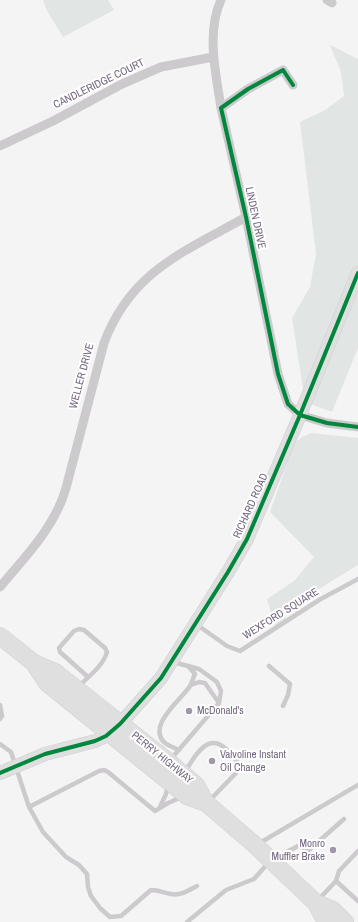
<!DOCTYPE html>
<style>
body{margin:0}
canvas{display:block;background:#f3f4f3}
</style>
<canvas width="358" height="922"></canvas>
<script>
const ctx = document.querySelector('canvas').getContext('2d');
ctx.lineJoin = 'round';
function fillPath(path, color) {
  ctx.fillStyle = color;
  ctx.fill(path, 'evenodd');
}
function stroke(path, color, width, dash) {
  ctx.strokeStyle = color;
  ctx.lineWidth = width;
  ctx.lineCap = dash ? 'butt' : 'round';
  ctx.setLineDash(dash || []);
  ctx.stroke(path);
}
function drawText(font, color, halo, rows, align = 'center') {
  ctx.font = font + ' "Archivo Narrow",sans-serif';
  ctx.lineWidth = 4;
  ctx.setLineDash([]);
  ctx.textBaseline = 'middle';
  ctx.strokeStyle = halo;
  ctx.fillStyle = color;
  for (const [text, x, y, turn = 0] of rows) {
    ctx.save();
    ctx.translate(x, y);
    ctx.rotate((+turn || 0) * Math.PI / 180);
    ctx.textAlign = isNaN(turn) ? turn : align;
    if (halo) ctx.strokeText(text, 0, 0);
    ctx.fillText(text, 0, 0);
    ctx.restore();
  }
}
const green = new Path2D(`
 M43,0H108L114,10L63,37L47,11Z
 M330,45L358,59V348L332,412L305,402L292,318L310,287L316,254L300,122L325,110L344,96L341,72Z
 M311,433L358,438V565L283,611L286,619L275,626L267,599L294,581L314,557L270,512L294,444L302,437Z`);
const lane = new Path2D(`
 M196,624L227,646L240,651L319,600L358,579
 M269,666L290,684L288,695L283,706
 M191,685L199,682L205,683L219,703
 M79,686C89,676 103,666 107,652L105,648L84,630L79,629L74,631L59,648L60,652L88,677
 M0,705L2,716L0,719
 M0,744L11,752L29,807L43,832L66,857L79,865L87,874L88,887L91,896L100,908L110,917L121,916L151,890C159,890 164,893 171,894C181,896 189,890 197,886
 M179,750C175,748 169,746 165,743C146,726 181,700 190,686C192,683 193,678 195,674L188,666
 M171,759L219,703L221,691L217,682L199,669L173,662
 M185,772C201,745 214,727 238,763L236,773L209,801
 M29,807L99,771L104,770L108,772L155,811L168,803L182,797
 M160,807L166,794L168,786
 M258,844L358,785
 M275,858L298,846L309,850L344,819
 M336,881L358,901
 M318,900L336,881L339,871L358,851
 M187,922L226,890L254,879L269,862`);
const street = new Path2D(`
 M327,0L332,3
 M293,85L283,70L248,89L221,108L246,217L278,374L288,404L300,415L327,423L358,427
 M221,108C216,74 206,33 221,0
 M0,146L53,121L122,84L161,67L213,57
 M0,587C25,557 55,527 66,488L104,343C131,271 184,252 246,217`);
const secondary = new Path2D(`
 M0,773L45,754L95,741L106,736L120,724L161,678L228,572L247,539L300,415L358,273`);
const highway = new Path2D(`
 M0,636L34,663L47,683L187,796L206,803
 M34,663L55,672L169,762L196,785L206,803L255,845L316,903L326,922
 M316,903L333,910L345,922`);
const cycleway = new Path2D(`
 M293,85L283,70L248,89L221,108L246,217L278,374L288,404L300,415L327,423L358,427
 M0,773L45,754L95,741L106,736L120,724L161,678L228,572L247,539L300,415L358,273`);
const markers = [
 [189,711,4,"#a098a9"],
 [212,761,4,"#a098a9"],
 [333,850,4,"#a098a9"]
];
const streetNames = [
 ["CANDLERIDGE COURT",99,84,-26],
 ["LINDEN DRIVE",255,218,78],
 ["WELLER DRIVE",82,376,-75],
 ["RICHARD ROAD",251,506,-66],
 ["WEXFORD SQUARE",281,614,-32],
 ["PERRY HIGHWAY",162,758,39]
];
const poiNames = [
 ["McDonald's",197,711],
 ["Valvoline Instant",220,755],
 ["Oil Change",220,768],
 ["Monro",325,844,"right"],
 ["Muffler Brake",325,857,"right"]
];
fillPath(green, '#e1e6e4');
stroke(secondary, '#d1d0d1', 14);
stroke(highway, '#d0d0d1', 18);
stroke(lane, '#cccacd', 4.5);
stroke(street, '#cccacd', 9);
stroke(secondary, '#dfdfe0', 13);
stroke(highway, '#dfdfe0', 17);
stroke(cycleway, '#00873e', 4);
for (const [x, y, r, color] of markers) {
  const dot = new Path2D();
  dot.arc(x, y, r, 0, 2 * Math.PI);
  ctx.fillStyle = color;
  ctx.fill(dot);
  stroke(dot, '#fff', 1.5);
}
drawText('11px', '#746781', '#fff', streetNames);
drawText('11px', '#746781', '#fff', poiNames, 'left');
</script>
